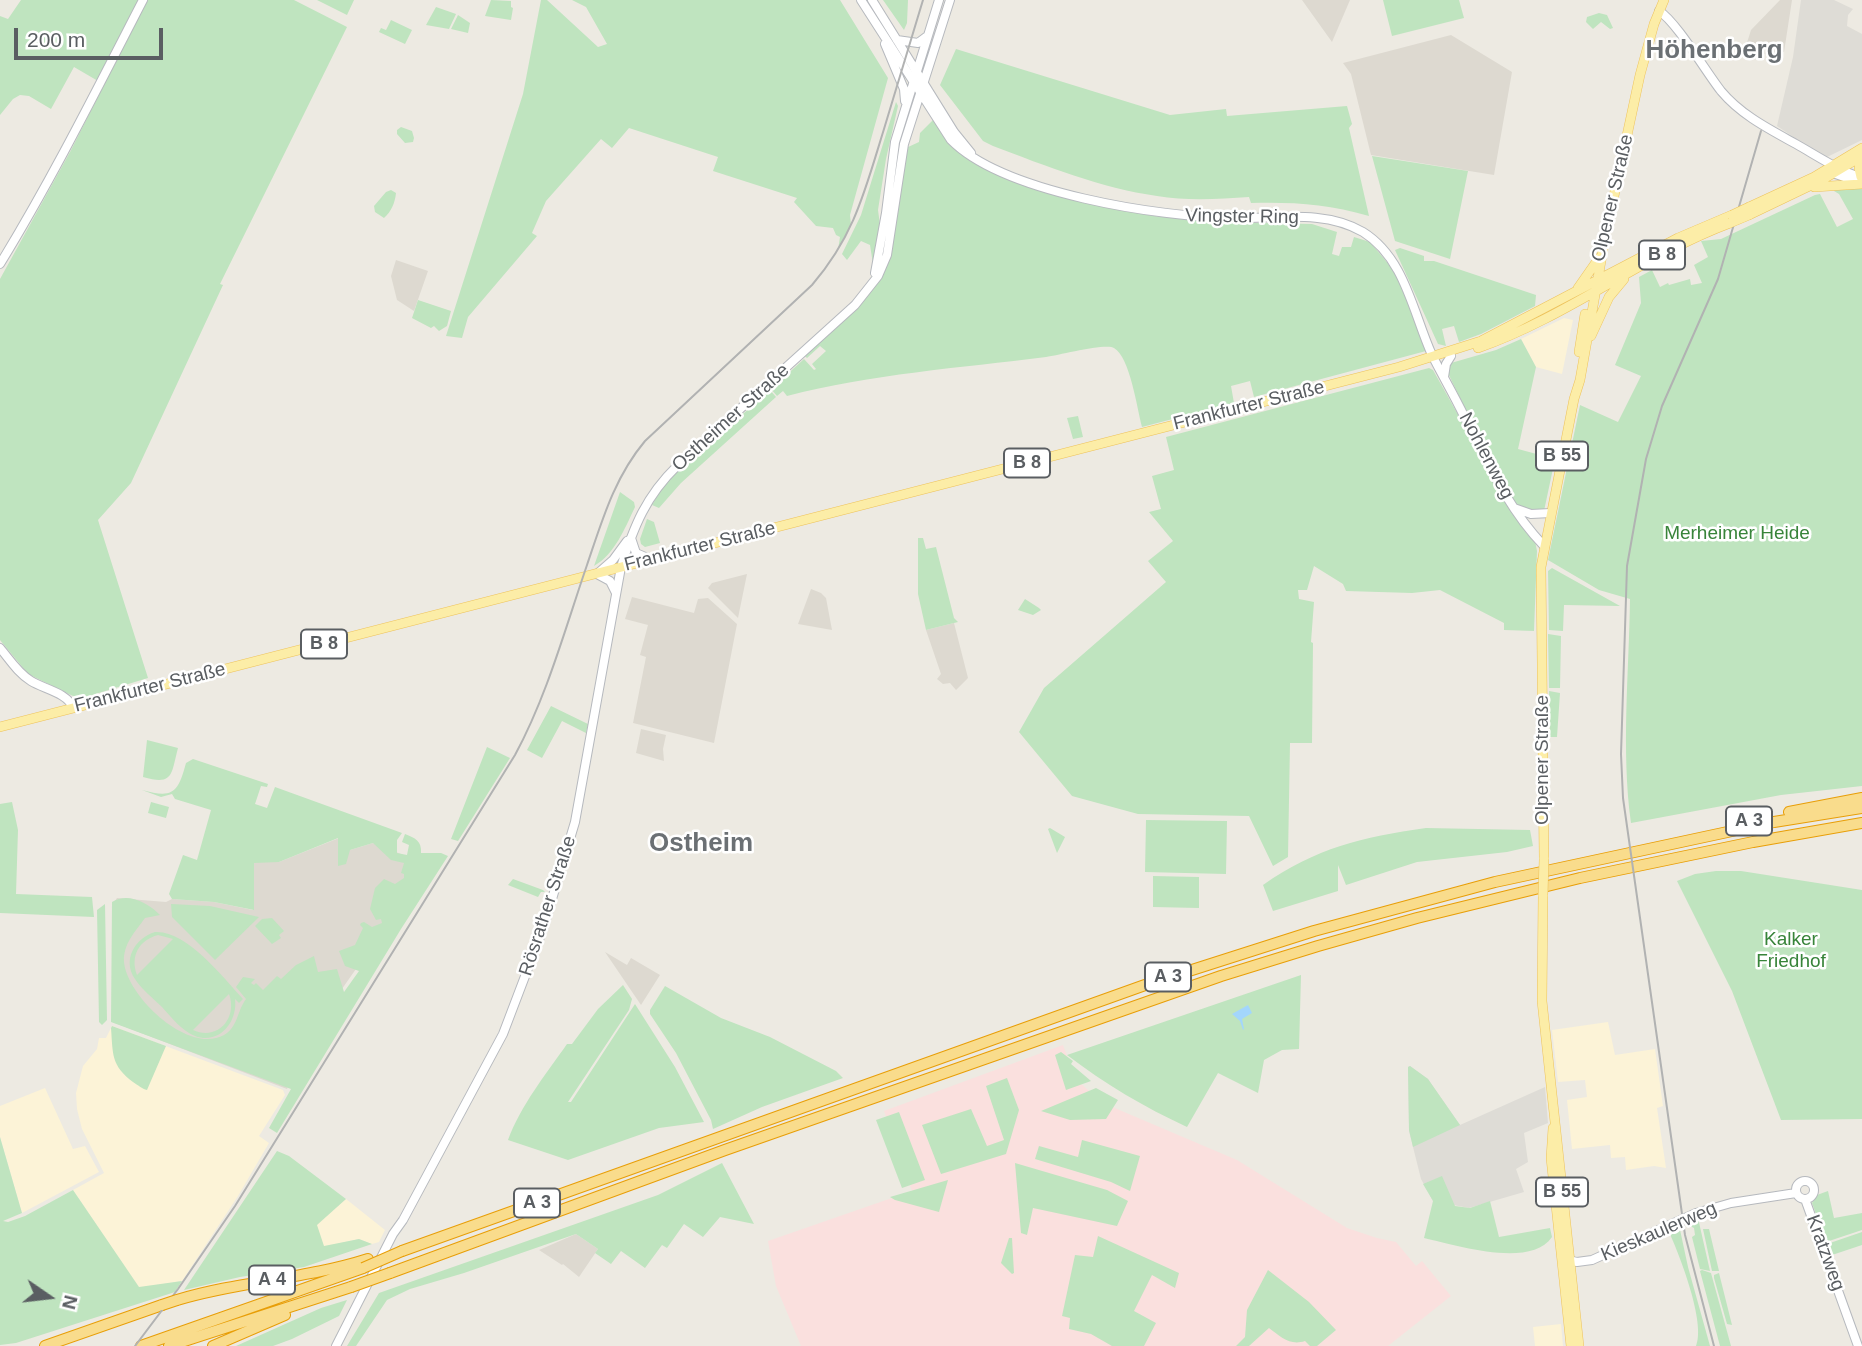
<!DOCTYPE html>
<meta charset="utf-8">
<style>
body{margin:0}
#map{position:relative;width:1862px;height:1346px;overflow:hidden;background:#edeae2;font-family:Helvetica,sans-serif}
canvas{display:block}
.north{position:absolute;left:14px;top:1262px;width:70px;height:70px;-webkit-text-stroke:5px #fff;paint-order:stroke;rotate:104deg;font-size:19px;font-weight:700;line-height:28px;text-align:center;color:#5a5e62}
.north::after{content:'';display:block;margin:auto;width:24px;height:32px;background:#5a5e62;clip-path:polygon(50% 0,100% 100%,50% 72%,0 100%)}
.scale{position:absolute;left:14px;top:28px;width:149px;height:32px;box-sizing:border-box;border:4px solid #5a5e62;border-top:0;padding-left:9px;font-size:21px;line-height:24px;white-space:nowrap;color:#5a5e62;-webkit-text-stroke:5px #fff;paint-order:stroke}
</style>
<div id="map">
<canvas width="1862" height="1346"></canvas>
<div class="north">N</div>
<div class="scale">200 m</div>
</div>
<script>
const ctx = document.querySelector('canvas').getContext('2d');
ctx.lineJoin = 'round';
function fillPath(path, color) {
  ctx.fillStyle = color;
  ctx.fill(path, 'evenodd');
}
function stroke(path, color, width, dash) {
  ctx.strokeStyle = color;
  ctx.lineWidth = width;
  ctx.lineCap = dash ? 'butt' : 'round';
  ctx.setLineDash(dash || []);
  ctx.stroke(path);
}
function drawText(font, color, halo, rows, align = 'center') {
  ctx.font = font + ' Helvetica,sans-serif';
  ctx.lineWidth = 5;
  ctx.setLineDash([]);
  ctx.textBaseline = 'middle';
  ctx.strokeStyle = halo;
  ctx.fillStyle = color;
  for (const [text, x, y, turn = 0] of rows) {
    ctx.save();
    ctx.translate(x, y);
    ctx.rotate((+turn || 0) * Math.PI / 180);
    ctx.textAlign = isNaN(turn) ? turn : align;
    if (halo) ctx.strokeText(text, 0, 0);
    ctx.fillText(text, 0, 0);
    ctx.restore();
  }
}
const commercial = new Path2D(`
 M1564,318L1573,320L1562,374L1536,367L1521,339Z
 M1608,1022L1615,1055L1655,1049L1663,1106L1657,1108L1666,1168L1654,1166L1626,1170L1625,1157L1611,1158L1610,1145L1572,1149L1567,1100L1587,1097L1585,1080L1558,1082L1552,1030Z
 M112,1026L283,1090L285,1095L259,1136L269,1143L238,1196L182,1281L139,1288L73,1190L104,1173L82,1129L77,1109L76,1093L83,1066L97,1049L99,1038H106Z
 M45,1088L73,1149L85,1146L99,1172L22,1213L0,1137V1106Z
 M346,1199L385,1230L379,1242L372,1244L359,1239L324,1247L316,1225Z
 M1561,1324L1563,1346H1535L1533,1327Z`);
const industrial = new Path2D(`
 M1801,0H1834L1853,9L1848,15L1847,26L1862,34V140L1825,158L1777,126L1793,57Z
 M1410,1066L1428,1079L1460,1125L1545,1087L1548,1123L1524,1133L1528,1162L1516,1169L1524,1192L1469,1208L1433,1201L1421,1179L1409,1131L1408,1067Z`);
const education = new Path2D(`
 M1302,0H1350L1332,42Z
 M1780,0H1792L1784,52H1777L1775,57L1745,49L1751,30Z
 M1451,35L1512,72L1494,175L1371,155L1351,74L1343,63Z
 M396,260L428,271L414,311L397,300L391,276Z
 M747,574L738,618L708,588L712,583Z
 M811,589L821,593L826,598L832,630L798,624Z
 M632,597L694,613L698,599L708,598L737,624L714,743L633,723L646,657L640,655L648,625L625,619Z
 M954,623L968,678L956,690L950,683L943,684L937,679L941,674L926,630Z
 M641,729L666,735L663,749L664,761L636,753Z
 M339,838L350,850L373,843L406,856L420,853L384,929L337,996L305,1048L287,1089L115,1023V901L117,898L166,902L172,899L214,902L253,910L254,862H279Z
 M605,952L627,965L631,958L660,975L641,1005Z
 M576,1234L598,1249L579,1277L563,1264L562,1265L539,1250Z`);
const medical = new Path2D(`
 M1063,1045L1073,1072L1080,1083L1103,1103L1237,1160L1347,1228L1377,1238L1396,1242L1416,1266L1422,1261L1451,1296L1388,1346H801L776,1286L768,1241L912,1191L884,1111Z`);
const green = new Path2D(`
 M21,0H140L98,81L74,67L51,109L29,96L20,95L13,99L0,115V16L8,19Z
 M147,0H294L347,27L220,284L223,285L131,483L98,520L148,678L79,699L28,674L0,640V279L70,152Z
 M317,0H354L347,15Z
 M491,0L511,1V7L513,8L511,20L485,16Z
 M541,0H547L598,47L607,44L586,7L572,0H840L888,78L850,215L851,225L838,250L840,237L836,235L833,228L816,226L794,202L797,198L713,171L718,157L629,128L612,148L601,139L546,201L532,233L537,236L468,317L462,338L446,336L523,94Z
 M883,0H908L907,23L904,30Z
 M1383,0H1459L1464,18L1392,36Z
 M436,7L456,14L449,29L426,25Z
 M1599,13L1607,15L1613,28L1610,29L1601,22L1593,29L1586,22L1587,17Z
 M458,15L470,23L468,33L451,29Z
 M391,20L412,30L405,44L379,32L381,28L386,30Z
 M956,49L1170,115L1226,109L1227,116L1347,106L1352,124L1349,128L1369,216C1327,204 1294,202 1251,203L1249,197C1219,199 1187,201 1157,196C1101,188 1046,166 993,146L983,141L940,85Z
 M896,102L898,106L886,159L878,210L880,225L873,264L870,245L861,241L847,260L842,254L861,215Z
 M933,120L952,145L977,164L1108,207L1154,216L1216,222L1312,224L1337,232L1332,254L1339,256L1342,247H1351L1354,237L1370,242L1397,274L1426,351L1254,397L1250,381L1231,386L1234,403L1142,427C1137,408 1130,357 1114,348C1106,343 1060,355 1046,357C960,368 871,374 787,396L783,391L777,396L771,389L804,359L814,370L816,369L812,364L826,351L820,346L807,358L804,355L862,302L884,270L906,148L919,142L920,133Z
 M401,127L412,131L414,138L413,142L405,143L397,134V130Z
 M1372,156L1468,171L1450,259L1395,241Z
 M1834,187L1862,189V786L1781,795L1631,823C1621,750 1629,673 1630,599L1599,590L1548,560L1580,405L1618,422L1641,376L1615,365L1641,303L1639,277L1652,270L1660,287L1668,283L1669,285L1690,279L1691,285L1702,283L1694,265L1708,257L1701,241L1721,239L1815,195L1820,194L1837,227L1853,219L1839,194L1834,191Z
 M391,190L396,193C395,203 391,212 384,218L375,212L374,206L386,192Z
 M1400,248L1424,256V261H1434L1536,295L1535,306L1481,334L1459,342L1454,326L1442,329L1446,346L1438,344L1395,250Z
 M418,300L451,311L447,326L439,331L434,326L431,328L412,318Z
 M1521,339L1536,367L1518,449L1555,459L1544,511H1533L1515,504L1478,436L1447,371L1451,363L1496,350Z
 M803,357L699,453L770,390L776,397L681,483L659,508L652,505L667,480Z
 M1429,368L1433,370L1484,461L1535,541L1537,551L1534,631L1504,630V623L1440,590L1412,593L1346,591L1343,584L1314,566L1307,590H1298L1299,599L1314,602L1311,642L1313,643L1312,743H1290L1288,857L1273,866L1249,816L1138,814L1072,796L1019,732L1044,688L1166,582L1148,561L1173,541L1149,512L1161,509L1152,476L1174,470L1166,437Z
 M1078,416L1083,437L1073,439L1067,418Z
 M620,492L634,502L635,507C625,528 615,554 594,566Z
 M647,519L654,522L660,543L645,547L641,544L640,539Z
 M918,538H923L926,549L936,547L954,618L958,622L926,630L918,594Z
 M1552,568L1620,606L1564,605L1563,631L1549,630L1548,571Z
 M1025,599L1039,608L1041,610L1033,615L1018,610Z
 M1548,634L1561,636L1560,688H1549Z
 M1549,691L1560,693L1557,737H1550Z
 M551,706L588,724L586,733L562,721L542,758L527,750Z
 M147,740L178,748C171,774 174,786 143,777Z
 M487,747L510,758L458,841L451,839Z
 M193,759L268,784L267,787L261,786L255,804L267,808L275,787L402,833L397,840V853L407,855L409,845L402,842L405,834C415,838 422,841 421,853H441L448,856L401,929L277,1133L269,1128L291,1089L111,1022L112,902C128,892 148,903 160,915L145,918C135,932 123,944 124,962C127,996 188,1055 224,1035C238,1027 237,1011 246,999L236,987L243,977L255,979L251,983L254,985L256,983L263,990L277,976L281,979L296,965L314,956L318,972L337,969L344,992L359,971L345,966L339,951L355,945L363,928L360,925L361,923L364,922L372,927L382,923L381,919L376,920L370,909L375,888L384,879L395,884L404,878V874L401,873L404,863L391,860L373,843L350,850L346,864L338,866V838L279,862L254,863V910L214,902L172,899L169,894L183,855L197,860L211,810L175,799L172,794L161,797L142,790C174,799 178,792 186,763Z
 M12,802L18,830L16,894L92,897L94,917L0,913V804Z
 M151,802L169,807L166,818L148,813Z
 M1146,820L1227,821L1226,874L1145,872Z
 M1050,828L1065,837L1057,853L1048,829Z
 M1426,828L1530,830L1533,846L1507,852L1417,862L1346,885L1338,865V891L1273,911L1263,885C1316,848 1362,837 1426,828Z
 M1716,871H1741L1862,890V1119L1781,1120L1732,991L1677,881L1695,874Z
 M1153,876L1199,877V908L1153,907Z
 M513,879L543,890L545,892H541L538,897L508,885Z
 M105,904L107,1020L102,1025L99,1022L97,910Z
 M171,904L210,906L259,917L215,960L172,917Z
 M272,918L284,931L279,935L281,938L272,944L255,926L262,919Z
 M155,932C186,930 222,976 243,999L239,1003L235,999C238,1022 219,1045 195,1036C182,1031 171,1017 162,1007C153,998 142,990 135,979C122,960 135,938 155,932ZM158,935L173,939L137,975C130,956 139,940 158,935ZM229,994C238,1019 217,1041 193,1030Z
 M1301,975L1299,1049L1282,1050L1264,1060L1258,1093L1218,1073L1187,1127C1144,1107 1105,1084 1067,1055Z
 M623,985L632,999L629,1010L568,1102H571L635,1004L675,1067L704,1122L659,1128L568,1160L508,1140C521,1105 546,1074 567,1044H572L598,1009Z
 M665,986L721,1018L770,1037L836,1071L843,1078L762,1107L713,1129L711,1120L676,1053L650,1014V1010Z
 M112,1026L166,1046L147,1090C142,1089 138,1085 133,1082C111,1065 113,1055 111,1028Z
 M1061,1052L1073,1061L1071,1064L1091,1081L1066,1090L1055,1055Z
 M1410,1066L1428,1079L1460,1125L1413,1147L1409,1130L1408,1067Z
 M1007,1078L1019,1110L1006,1154L941,1174L922,1125L971,1109L987,1146L1004,1140L986,1086Z
 M1096,1088L1118,1100L1106,1119L1070,1120L1041,1111Z
 M899,1112L925,1180L902,1188L876,1120Z
 M0,1137L22,1213L3,1221L8,1222L25,1216L73,1190L139,1287L182,1281L175,1292L16,1343L0,1345Z
 M1082,1140L1140,1156L1130,1191L1111,1182L1035,1159L1039,1146L1078,1157Z
 M277,1151L289,1156L346,1199L317,1225L324,1246L359,1239L372,1244L304,1267L240,1277L184,1290Z
 M722,1163L754,1224L720,1217L703,1237L684,1224L667,1248L662,1245L645,1268L621,1251L611,1264L595,1253L598,1249L576,1234L464,1273L410,1289L387,1300L356,1346H347L379,1293L658,1195Z
 M1015,1163L1107,1190L1128,1201L1117,1226L1033,1208L1027,1235L1021,1233Z
 M1442,1176L1455,1206L1470,1208L1490,1201L1499,1237L1550,1228L1552,1237C1530,1269 1456,1245 1424,1238L1433,1201L1423,1184Z
 M948,1180L939,1212L895,1200L890,1197Z
 M1828,1191L1834,1218L1862,1213V1230L1826,1242L1812,1203L1817,1195Z
 M1698,1218L1710,1271L1700,1269L1692,1237L1695,1235L1694,1228L1690,1226L1691,1222L1694,1223Z
 M1679,1225L1688,1267L1710,1346H1696C1706,1323 1680,1256 1669,1232L1672,1228Z
 M1703,1229H1709L1719,1271H1712Z
 M1862,1232V1245L1832,1255L1827,1244Z
 M1098,1236L1179,1273L1175,1288L1152,1275L1134,1311L1156,1323L1144,1346H1112L1091,1334L1069,1329L1070,1318L1062,1316L1075,1255L1093,1257Z
 M1009,1238H1012L1014,1273L1012,1274L1001,1263Z
 M1268,1270L1309,1302L1336,1330L1317,1346H1310L1305,1341C1290,1346 1281,1337 1269,1328L1249,1346H1236L1245,1337L1247,1310Z
 M1702,1270L1711,1273L1731,1346H1720L1700,1271Z
 M1719,1273L1732,1325L1727,1324L1714,1278V1275Z
 M347,1300L339,1316L292,1339L273,1346H236L321,1308Z`);
const water = new Path2D(`
 M1248,1005L1252,1013L1242,1019L1244,1029L1243,1030L1240,1021L1232,1014Z`);
const secondary = new Path2D(`
 M861,0L951,140C1003,193 1160,217 1232,218C1275,219 1324,209 1363,232C1405,258 1413,313 1432,355C1442,375 1454,395 1464,416C1487,461 1508,509 1544,546
 M872,0L954,132L971,153
 M1659,11C1676,21 1706,72 1721,91C1741,115 1769,129 1796,144C1819,157 1836,169 1862,178
 M897,40L918,43L926,37
 M885,44L904,89L905,101
 M1830,172L1861,183
 M0,264C52,179 97,89 143,0
 M875,273L886,213L895,142L939,0
 M1444,377L1446,364L1451,356
 M1514,508L1531,514L1551,513
 M631,538L636,553L650,559
 M616,593L610,581L597,574L613,560L627,541
 M0,648C10,660 18,673 31,681C44,689 68,693 73,708
 M1796 1190a9 9 0 1 1 18 0a9 9 0 1 1-18 0Z
 M1805,1199L1858,1346
 M1564,1259L1577,1262L1592,1260L1696,1213L1731,1203L1796,1193
 M336,1346L393,1234L403,1220L503,1034L543,929L575,822L621,567C634,526 646,496 677,466L855,305L878,276L887,255L904,144L950,0`);
const primary = new Path2D(`
 M1861,157L1859,168L1861,177
 M1814,187L1862,184
 M1749,207L1814,177L1862,148
 M1749,215L1822,180L1862,156
 M1603,247L1640,75L1654,24L1664,0
 M1578,288L1599,258
 M1591,336L1609,297L1624,279
 M1478,348C1567,317 1642,256 1730,223
 M1579,352L1585,314
 M0,727L1399,367L1481,341L1678,238L1732,215
 M1544,859L1541,567L1574,399L1580,380L1604,244
 M1543,895L1542,1001L1579,1346
 M1553,1128L1551,1158L1571,1346`);
const highway = new Path2D(`
 M1789,812L1862,798
 M402,1251L1145,985L1314,931L1495,882L1774,822L1862,808
 M390,1273L725,1150L1221,976L1318,946L1417,918L1580,878L1753,842L1862,823
 M177,1300C239,1281 306,1279 368,1259
 M45,1346L162,1305
 M141,1346L363,1268
 M169,1346L351,1287
 M213,1346L285,1315`);
const tram = new Path2D(`
 M135,1346L178,1289L235,1206L515,755C547,696 565,629 587,565C602,521 614,478 645,441L812,285C855,235 865,190 884,129C897,86 910,43 923,0
 M1714,1346L1685,1235L1623,798L1621,754L1627,566L1646,459L1662,406L1718,279L1761,131`);
const primaryBridge = new Path2D(`
 M1732,215L1749,207
 M1730,223L1749,215
 M1543,895L1544,859`);
const highwayBridge = new Path2D(`
 M363,1268L402,1251
 M351,1287L390,1273
 M162,1305L177,1300`);
const shields = [
 [1662,255,46],
 [1562,456,52],
 [1027,463,46],
 [324,644,46],
 [1749,821,46],
 [1168,977,46],
 [1562,1192,52],
 [537,1203,46],
 [272,1280,46]
];
const shieldNames = [
 ["B 8",1662,255],
 ["B 55",1562,456],
 ["B 8",1027,463],
 ["B 8",324,644],
 ["A 3",1749,821],
 ["A 3",1168,977],
 ["B 55",1562,1192],
 ["A 3",537,1203],
 ["A 4",272,1280]
];
const streetNames = [
 ["Olpener Straße",1613,198,-77],
 ["Vingster Ring",1242,217,1],
 ["Frankfurter Straße",1249,406,-14],
 ["Ostheimer Straße",731,418,-42],
 ["Nohlenweg",1486,456,62],
 ["Frankfurter Straße",700,547,-14],
 ["Frankfurter Straße",150,688,-14],
 ["Olpener Straße",1543,760,-90],
 ["Rösrather Straße",548,906,-72],
 ["Kieskaulerweg",1659,1232,-23],
 ["Kratzweg",1825,1253,70]
];
const parkNames = [
 ["Merheimer Heide",1737,534],
 ["Kalker",1791,940],
 ["Friedhof",1791,962]
];
const districtNames = [
 ["Höhenberg",1714,51],
 ["Ostheim",701,844]
];
fillPath(commercial, '#fcf3d7');
fillPath(industrial, '#dedcd6');
fillPath(education, '#ddd9d0');
fillPath(medical, '#fae0de');
fillPath(green, '#bfe4bf');
fillPath(water, '#a3d6fc');
stroke(secondary, '#b6b9be', 10);
stroke(primary, '#edc25b', 10);
stroke(highway, '#e89e07', 12);
stroke(secondary, '#fff', 8);
stroke(primary, '#fceda7', 9);
stroke(highway, '#f9dc8c', 10);
stroke(tram, '#b1b2b2', 2);
stroke(primaryBridge, '#edc25b', 10, []);
stroke(highwayBridge, '#e89e07', 12, []);
stroke(primaryBridge, '#fceda7', 9);
stroke(highwayBridge, '#f9dc8c', 10);
for (const [x, y, w] of shields) {
  const box = new Path2D();
  box.roundRect(x - w / 2, y - 14.5, w, 29, 5);
  ctx.fillStyle = '#fff';
  ctx.fill(box);
  stroke(box, '#5a5e62', 2);
}
drawText('bold 18px', '#5a5e62', null, shieldNames);
drawText('19px', '#5a5e62', '#fff', streetNames);
drawText('19px', '#38843a', '#fff', parkNames);
drawText('bold 26px', '#6b7074', '#fff', districtNames);
</script>
